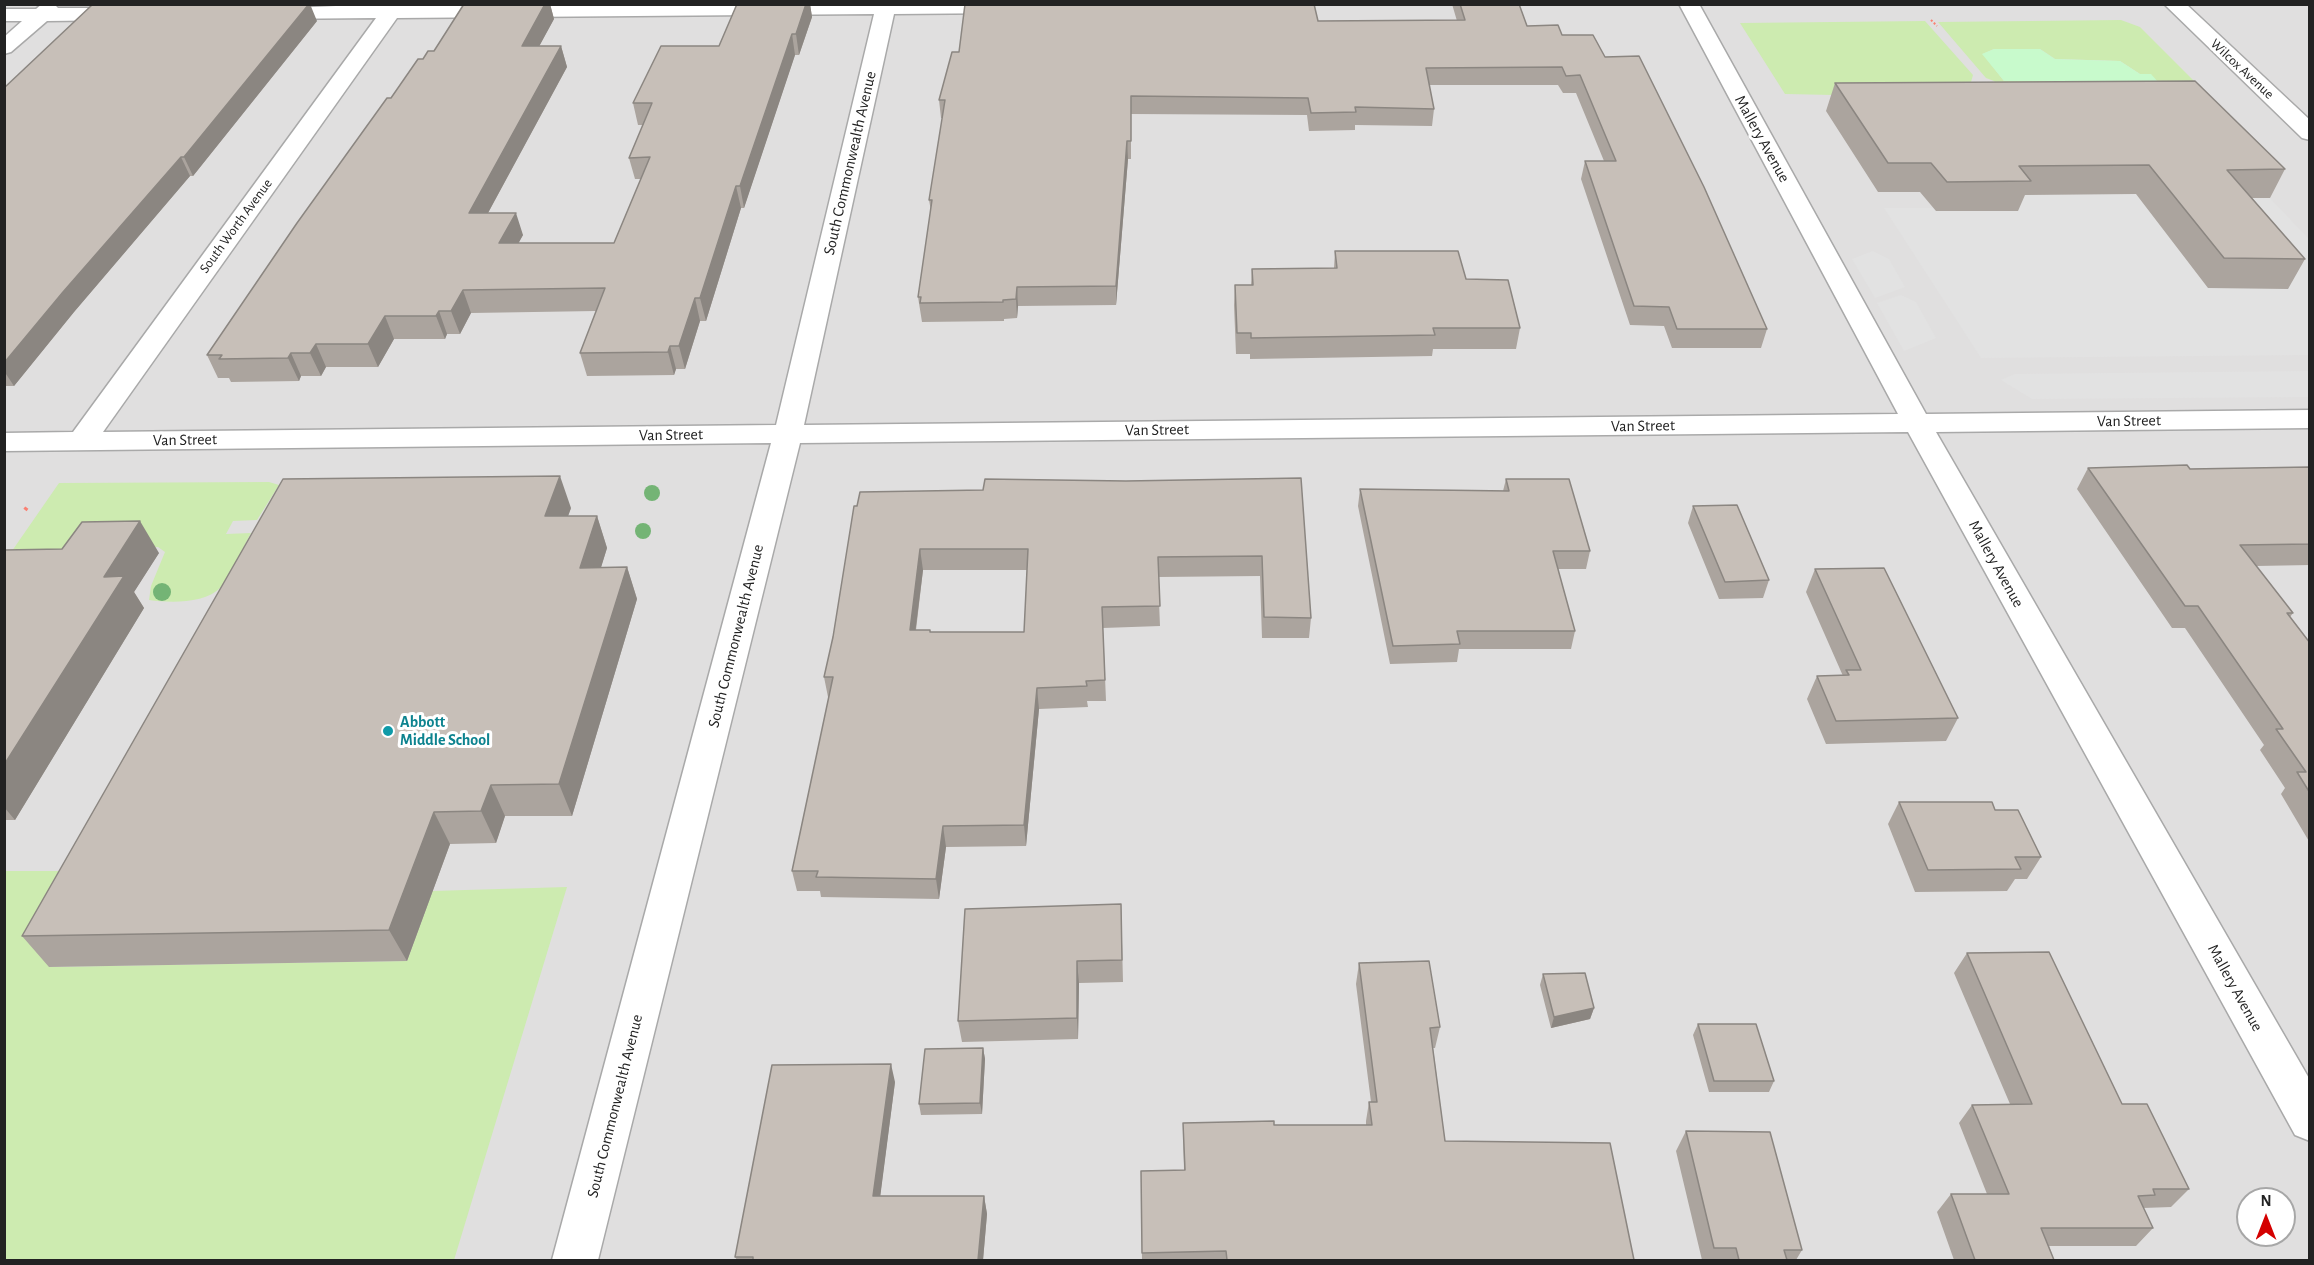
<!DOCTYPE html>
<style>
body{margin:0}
#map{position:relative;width:2314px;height:1265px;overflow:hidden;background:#f2efe9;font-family:"Alegreya Sans",sans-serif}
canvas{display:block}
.frame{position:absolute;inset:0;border:6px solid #222;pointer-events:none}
.north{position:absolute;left:2236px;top:1187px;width:60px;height:60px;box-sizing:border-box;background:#fff;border:2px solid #a7a7a7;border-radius:50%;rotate:0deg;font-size:16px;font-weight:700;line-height:24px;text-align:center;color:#222}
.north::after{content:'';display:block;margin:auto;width:21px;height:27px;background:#d40000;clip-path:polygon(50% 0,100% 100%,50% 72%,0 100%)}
</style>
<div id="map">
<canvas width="2314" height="1265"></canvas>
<div class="frame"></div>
<div class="north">N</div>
</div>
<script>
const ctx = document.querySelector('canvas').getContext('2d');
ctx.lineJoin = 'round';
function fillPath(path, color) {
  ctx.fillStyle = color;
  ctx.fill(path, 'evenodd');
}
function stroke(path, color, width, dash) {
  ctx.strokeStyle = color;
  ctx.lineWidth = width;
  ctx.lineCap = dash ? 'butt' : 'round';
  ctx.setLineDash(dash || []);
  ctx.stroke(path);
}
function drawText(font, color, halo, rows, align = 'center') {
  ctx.font = font + ' "Alegreya Sans",sans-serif';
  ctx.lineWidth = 6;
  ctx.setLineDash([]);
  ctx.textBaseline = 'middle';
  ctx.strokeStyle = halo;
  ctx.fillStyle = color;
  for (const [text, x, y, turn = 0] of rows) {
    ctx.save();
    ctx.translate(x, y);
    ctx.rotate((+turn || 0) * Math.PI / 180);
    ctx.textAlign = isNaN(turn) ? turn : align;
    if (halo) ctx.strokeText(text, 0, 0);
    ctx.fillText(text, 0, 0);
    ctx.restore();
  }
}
const residential = new Path2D(`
 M5,5H2309V1260H5ZM2248,1199H2284V1235H2248Z`);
const grass = new Path2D(`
 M2121,20L2140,27L2217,104L1999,88L1994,81L1986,78L1938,22ZM1994,49H2040L2055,59L2120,61L2140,74L2107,87L2073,81H2004L1983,54Z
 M1925,21L1973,75L1971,82L1973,85L1833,95L1785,94L1740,23Z
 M269,482L279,485L257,520L233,521L226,534L251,533C241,550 234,573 221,587C205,604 170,603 149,600L151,586L165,552L158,547L105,550L5,561L59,483Z
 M4,871H102L50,967L407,961L432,891L567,887L454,1260H5Z`);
const park = new Path2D(`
 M1994,49H2040L2055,59L2120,61L2140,74H2151L2167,92L2107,87L2073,81H2004L1982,54Z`);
const parking = new Path2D(`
 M2002,189L2156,194L2176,199L2270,198L2309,239V355L1981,358L1884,208H1933L1936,211H2018Z
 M1873,251L1889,259L1905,287L1875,298L1852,259Z
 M1901,295L1916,302L1936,338L1904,351L1877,303Z
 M2309,371V397L2032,399L2001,380L2015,374Z`);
const pathFar1 = new Path2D(`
 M1931,20L1937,26`);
const path = new Path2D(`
 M25,510L28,506`);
const minor = new Path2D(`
 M42,4H54L58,8H129L136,10L139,14L136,18L129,20L47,21L11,52L4,54V37L22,21H4V9H36Z
 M386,4H1019L1021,7L1018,11L1011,13L894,14L804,425L1898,414L1679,4H1699L1926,414L2310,410V428L1936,432L2310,1080V1141L2295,1135L1908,432L800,443L598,1260H552L771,443L4,451V433L73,432L376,18L267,19L260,17L257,13L260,9ZM874,14L776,425L103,432L397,18Z
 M2164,4H2186L2310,120V140L2302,138Z`);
const trees = [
 [652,493,8],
 [643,531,8],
 [162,592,9]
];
const wall = new Path2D(`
 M464,4H550L554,19L539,46H561L567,67L488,213L523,235L518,243H614L641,179H635L629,158L643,125H638L633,103L719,46L737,4H810L812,17L799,55H795L744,208H741L706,321H700L685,369H676L674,375L587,376L580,353L596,311L471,313L460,334H447L445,339H394L378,367H326L321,376H301L299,381L231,382L229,378H218L207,355L391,98L423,59L434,51Z
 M1452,4H1519L1527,26L1562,35L1605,57L1767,329L1761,348H1672L1664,326L1630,325L1581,179L1585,161H1604L1576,93H1563L1558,85H1429L1434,109L1432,126L1355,125V130L1309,131L1307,115L1131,114V159H1128L1116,305L1018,306L1017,318L1004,319V321L922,322L918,297L931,211L929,200L943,118H941L939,100L959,52L1318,21H1457Z
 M317,21L193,176H190L74,312L14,386H4V88Z
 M1835,83L2285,169L2270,198H2252L2305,259L2288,289L2208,288L2136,194L2025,195L2018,211H1936L1920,192H1878L1826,111Z
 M1335,251L1466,279L1520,328L1516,349H1433L1432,356L1250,359V354H1236L1234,305L1235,285H1251L1252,269L1334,268Z
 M2310,467V565L2256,566L2293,613L2290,617L2310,643V843L2281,794L2285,788L2260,750L2264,745L2185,628H2172L2077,489L2088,468L2190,469Z
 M1301,478L1311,618L1309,638H1262L1260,576L1158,577L1160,626L1103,628L1106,701H1087L1088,707L1039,709L1026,846L946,847L939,899L821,897L820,891H797L792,871L829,697H828L824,677L833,637L854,506L983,490L1126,481ZM923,570H1027L1024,632H931L916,630Z
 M1506,479L1590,551L1586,569H1558L1575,631L1571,649H1459L1457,662L1390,664L1358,506L1360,489L1503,491Z
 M1693,506L1769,580L1763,598L1719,599L1688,523Z
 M571,508L568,516H597L607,548L601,567H627L637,599L572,816H505L496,843L450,844L407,961L49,967L22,936Z
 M4,550L159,553L134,592L144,608L15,820H4Z
 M1815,569L1958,718L1946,741L1826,744L1807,699L1817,676H1843L1806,592Z
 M1899,802L1995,810L2041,857L2027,879H2015L2007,891L1915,892L1888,824Z
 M1121,904L1123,982L1079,983L1078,1039L962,1042L958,1021Z
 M1967,953L2122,1104L2189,1189L2171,1207L2143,1208L2153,1228L2136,1246H2049L2054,1260H1954L1937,1212L1951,1194H1987L1959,1123L1972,1105L2010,1104L1954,973Z
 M1359,963L1440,1027L1435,1048H1433L1445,1141L1634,1260H1142L1141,1171L1184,1170L1183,1123L1274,1125H1366V1121L1369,1102H1371L1356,984Z
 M1543,974L1594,1008L1590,1019L1551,1028L1540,985Z
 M1698,1024L1774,1081L1769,1092H1709L1693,1035Z
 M983,1048L985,1059L982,1114L921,1115L919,1104Z
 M895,1082L880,1196H984L987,1214L983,1260H737L735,1257Z
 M1686,1131L1802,1250L1796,1260H1702L1676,1151Z`);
const shadedWall = new Path2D(`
 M309,4H310L317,21L193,176L184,157Z
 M545,4H550L554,19L528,67L522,46Z
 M806,4H810L812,17L799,55L796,34Z
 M792,34L795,55L744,208L740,186Z
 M561,46L567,67L476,235L469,213Z
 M1127,141L1128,159L1116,305V286Z
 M181,157L190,176L74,312L14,386L4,371V363L63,292Z
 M736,186L741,208L706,321L700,298Z
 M516,213L523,235L506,266L499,243Z
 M1017,287L1018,306L1017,318L1016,299Z
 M463,290L471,313L460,334L451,311Z
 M695,298L700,321L685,369L679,346Z
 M439,311L447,334L445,339L436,316Z
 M385,316L394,339L378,367L368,344Z
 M316,344L326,367L321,376L310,353Z
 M670,346L676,369L674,375L668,352Z
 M291,353L301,376L299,381L288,358Z
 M560,476L571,508L556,548L545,516Z
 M597,516L607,548L591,600L580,568Z
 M140,521L159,553L134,592L144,608L15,820L4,807V765L104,577Z
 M920,549L923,570L913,650L910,630Z
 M627,567L637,599L572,816L559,784Z
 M1037,688L1039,709L1026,846L1024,825Z
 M491,785L505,816L496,843L481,811Z
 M434,812L450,844L407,961L389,930Z
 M943,826L946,847L939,899L936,879Z
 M1077,961L1079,983L1078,1039L1077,1018Z
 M1594,1008L1590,1019L1551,1028L1554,1017Z
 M983,1048L985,1059L982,1114L980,1103Z
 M891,1064L895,1082L878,1214L873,1196Z
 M984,1196L987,1214L983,1260H978Z`);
const building = new Path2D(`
 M180,4H309L184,157H181L63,292L4,363V88L92,5Z
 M464,4H545L522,46H561L469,213H516L499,243H614L650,157L629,158L652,103H633L661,46H719L737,4H806L796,34H792L740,186H736L700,298H695L679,346H670L668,352L580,353L605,288L463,290L451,311H439L436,316H385L368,344H316L310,353H291L288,358L219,359L222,355H207L297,223L387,98H391L418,59H423L428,51H434Z
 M965,4H1314L1318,21L1465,20L1460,4H1519L1527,26L1558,25L1562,35H1593L1605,57L1639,56L1704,187L1767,329H1677L1669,307L1634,306L1585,161H1616L1580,75L1566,76L1562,67L1426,68L1434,109L1355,107L1356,112L1311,113L1308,98L1131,96V141H1127L1116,286L1017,287L1016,299L1003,300V302L920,303L921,297H918L932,200H929L945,100H939L952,52H959Z
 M2195,81L2285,169L2227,170L2305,259L2224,258L2149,165L2019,166L2031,181L1947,182L1931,163H1888L1835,83Z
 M1335,251H1458L1466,279L1508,280L1520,328H1433L1435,335L1251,338V333H1237L1235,285H1253L1252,269L1337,268Z
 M2187,465L2190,469L2310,467V544L2240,545L2293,613H2287L2310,643V793L2297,772H2306L2276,729H2283L2198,606H2185L2088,468Z
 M560,476L545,516H597L580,568L627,567L559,784L491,785L481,811L434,812L389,930L22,936L283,479Z
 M1301,478L1311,618L1264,617L1262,556L1158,557L1160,606L1102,607L1105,680L1086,681L1087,686L1037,688L1024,825L943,826L936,879L816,877L818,871H792L833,677H824L833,637L854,506H857L860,492L983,490L985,479L1126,481ZM920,549H1028L1024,632H930V630H910Z
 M1506,479H1569L1590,551H1553L1575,631H1457L1460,644L1393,646L1360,489L1509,491Z
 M1737,505L1769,580L1725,582L1693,506Z
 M140,521L104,577L124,576L4,765V550L62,549L82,522Z
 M1884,568L1958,718L1836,721L1817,676L1849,675L1846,670H1861L1815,569Z
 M1899,802H1992L1995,810H2018L2041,857H2015L2021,869L1928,870Z
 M1121,904L1122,960L1077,961V1018L958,1021L965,909Z
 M2049,952L2122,1104H2147L2189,1189H2153L2155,1195L2138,1196L2153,1228H2041L2054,1260H1975L1951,1194H2009L1972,1105L2032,1104L1967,953Z
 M1429,961L1440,1027L1430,1028L1445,1141L1610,1143L1634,1260H1227L1226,1251L1142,1253L1141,1171L1185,1170L1183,1123L1274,1121V1125H1372L1369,1102H1377L1359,963Z
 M1585,973L1594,1008L1554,1017L1543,974Z
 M1698,1024H1756L1774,1081H1714Z
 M983,1048L980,1103L919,1104L925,1049Z
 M891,1064L873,1196H984L978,1260H753V1257H735L772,1065Z
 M1686,1131L1770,1132L1802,1250H1784L1787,1260H1739L1736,1248H1714Z`);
const markers = [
 [388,731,6,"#0f9aa8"]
];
const farStreetnames = [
 ["Wilcox Avenue",2242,69,43],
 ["South Worth Avenue",236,226,-54]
];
const streetNames = [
 ["Mallery Avenue",1762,139,61],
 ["South Commonwealth Avenue",850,163,-77],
 ["Van Street",2129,421,-1],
 ["Van Street",1643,426,-1],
 ["Van Street",1157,430,-1],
 ["Van Street",671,435,-1],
 ["Van Street",185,440,-1],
 ["Mallery Avenue",1996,564,61],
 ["South Commonwealth Avenue",736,636,-76],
 ["Mallery Avenue",2235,988,61],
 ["South Commonwealth Avenue",615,1106,-76]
];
const cultureNames = [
 ["Abbott",400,722],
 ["Middle School",400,740]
];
fillPath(residential, '#e0dfdf');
fillPath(grass, '#cdebb0');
fillPath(park, '#c8facc');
fillPath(parking, '#e2e2e2');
stroke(minor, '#a9a9a9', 3);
stroke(pathFar1, '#fa8072', 2, [2, 2]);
stroke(path, '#fa8072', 4, [3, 3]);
fillPath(minor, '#fff');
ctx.fillStyle = '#74b475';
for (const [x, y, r] of trees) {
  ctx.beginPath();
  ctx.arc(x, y, r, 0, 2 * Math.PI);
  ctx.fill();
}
fillPath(wall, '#aba49e');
fillPath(shadedWall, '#8b8681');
fillPath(building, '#c7bfb8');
stroke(building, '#8b8681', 1.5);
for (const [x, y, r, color] of markers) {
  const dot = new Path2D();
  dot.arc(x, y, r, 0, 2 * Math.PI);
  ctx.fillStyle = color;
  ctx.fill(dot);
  stroke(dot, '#fff', 2);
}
drawText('14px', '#222', '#fff', farStreetnames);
drawText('16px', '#222', '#fff', streetNames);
drawText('bold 16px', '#0d838f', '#fff', cultureNames, 'left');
</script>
